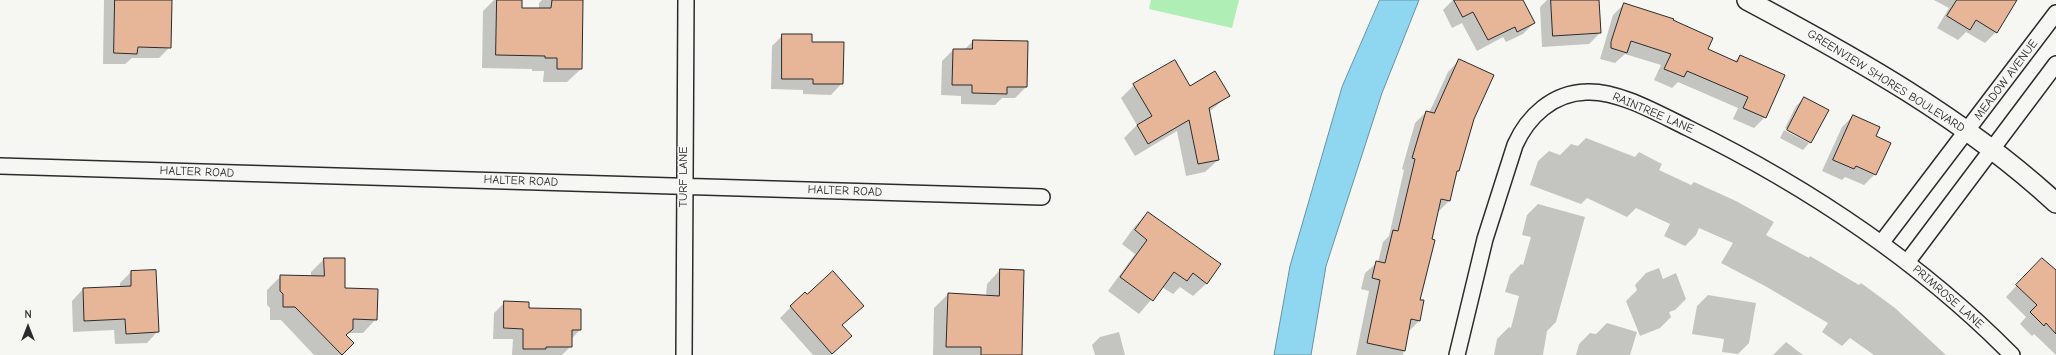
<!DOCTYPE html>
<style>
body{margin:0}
#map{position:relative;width:2056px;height:355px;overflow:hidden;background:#f6f6f2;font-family:"Comic Neue",sans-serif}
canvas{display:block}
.north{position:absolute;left:8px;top:307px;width:40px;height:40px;-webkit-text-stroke:3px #f6f6f2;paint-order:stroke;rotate:0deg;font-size:11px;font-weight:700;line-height:16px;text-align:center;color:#2b2b2b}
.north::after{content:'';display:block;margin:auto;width:14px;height:18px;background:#2b2b2b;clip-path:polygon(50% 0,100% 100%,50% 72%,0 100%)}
</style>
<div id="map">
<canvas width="2056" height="355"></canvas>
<div class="north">N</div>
</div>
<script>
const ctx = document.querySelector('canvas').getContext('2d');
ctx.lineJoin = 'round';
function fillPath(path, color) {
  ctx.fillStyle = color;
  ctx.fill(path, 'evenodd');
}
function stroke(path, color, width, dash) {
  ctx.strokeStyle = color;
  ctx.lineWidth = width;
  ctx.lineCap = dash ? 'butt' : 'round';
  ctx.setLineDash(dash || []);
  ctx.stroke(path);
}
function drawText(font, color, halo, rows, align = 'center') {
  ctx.font = font + ' "Comic Neue",sans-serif';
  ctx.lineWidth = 3;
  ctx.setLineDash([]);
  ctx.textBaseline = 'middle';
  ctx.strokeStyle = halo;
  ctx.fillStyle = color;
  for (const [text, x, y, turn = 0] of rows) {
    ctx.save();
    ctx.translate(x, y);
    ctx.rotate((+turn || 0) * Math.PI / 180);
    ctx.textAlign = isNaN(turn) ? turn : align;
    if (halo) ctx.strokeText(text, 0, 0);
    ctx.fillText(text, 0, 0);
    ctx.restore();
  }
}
const green = new Path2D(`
 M1151,0H1239L1232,28L1149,9Z`);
const water = new Path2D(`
 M1380,0H1419L1382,93L1326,266L1311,355H1274L1290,266L1342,87Z`);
const shadow = new Path2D(`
 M104,0H171L170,47L159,58H132L125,64H103Z
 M494,0H521V9H539V3L542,0H582L581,69L567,82H543L544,71H532V69L482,68L483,11Z
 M1453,0H1522L1534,23L1523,34L1506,42L1503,37L1477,51L1462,23L1452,28L1443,10Z
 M1547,0H1580L1600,33L1589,44L1542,47L1540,7Z
 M1934,0H2011L1996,32L1985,43L1966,32L1958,40L1937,28L1949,8Z
 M1624,4L1672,21L1707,50L1734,62L1740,56L1765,117L1754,128L1733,119L1738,108L1678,82L1672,88L1654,80L1661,65L1625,54L1615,63L1600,59L1613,15Z
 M783,35L811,43L842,83L831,95L803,94V90L771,89L772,46Z
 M973,41L1026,87L1015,98H1002L995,105L961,104V96L941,95L942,61L953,50H964Z
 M1459,60L1473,118L1449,201L1438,212L1419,300V321L1408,332L1403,355H1356L1369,291L1361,289L1365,273L1378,262L1383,242L1389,236L1404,170L1402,169L1415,123L1426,112L1429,113L1448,72Z
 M1174,61L1190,87L1228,96L1209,112L1218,160L1205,172L1186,176L1177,131L1135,156L1124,138L1137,125L1121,98L1134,85Z
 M1804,98L1810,142L1803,150L1780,138L1784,130L1809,143V141L1785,128L1796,106Z
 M1853,116L1875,137V174L1864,185L1845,177L1842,180L1822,171L1842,127Z
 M1586,138L1635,157L1639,152L1662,164L1659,170L1691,185L1694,182L1736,201L1774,222L1766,235L1809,258L1810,256L1859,285L1861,283L1895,308L1946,355H1874L1850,338L1842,346L1822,332L1828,323L1765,286L1721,263L1733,243L1699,228L1696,235L1685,246L1664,236L1670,224L1636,208L1627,217L1587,198L1581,204L1530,185L1538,161L1549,151L1560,155L1571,144L1578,146Z
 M1538,204L1585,217L1556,322L1547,331L1543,355H1494L1497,339L1509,327L1511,328L1519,296L1505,292L1510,275L1521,264L1523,265L1531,237L1522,235L1527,215Z
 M1148,213L1207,283L1193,296L1180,287L1173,294L1162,287L1139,314L1108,291L1135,254L1122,244L1135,226Z
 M324,259L344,289L376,319L363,333H347L345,335L353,343L341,355H314L281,320H270V308L267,305V290L281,276L311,277V272Z
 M1659,268L1663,279L1676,273L1686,299L1675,310L1669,312L1671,317L1660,328L1640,336L1626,301L1637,290L1635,285L1646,273Z
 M1000,270L1021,355H933L934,308L948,294L986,296L987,284Z
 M2031,270L2056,272V355L2034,334L2032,336L2020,324L2026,317L2006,297Z
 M131,272L158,331L147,343L115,344L114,330L73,332L72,301L83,289L120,288V283Z
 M1708,295L1756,303L1749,343L1738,354L1722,352L1724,339L1692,334L1697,306Z
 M505,302L528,309L580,330L571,339V346L562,355H512L513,339H493L494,313Z
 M791,307L841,326L850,336L831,355H813L780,318Z
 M1607,323L1637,332L1630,355H1576L1579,344L1590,333L1596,334Z
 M1119,332L1125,355H1095L1092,345L1100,337Z
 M1786,342L1803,355H1773Z`);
const building = new Path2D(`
 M115,0H172L171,48L138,47L137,54L114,53Z
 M497,0H522V8H551L552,0H583L582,69H557V58H545V56L496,55Z
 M1454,0H1523L1535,23L1517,32L1515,27L1488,40L1473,12L1463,17Z
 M1551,0H1599L1601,33L1553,36Z
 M1957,0H2017L1997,33L1976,20L1970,30L1947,16Z
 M1624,3L1674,19L1673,20L1713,38L1708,49L1737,62L1740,55L1785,75L1766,118L1743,108L1748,97L1687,71L1684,77L1664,69L1671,54L1631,41L1627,53L1611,48V42Z
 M782,34H812V42H844L843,84H813V79H782Z
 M973,40L1028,41L1027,87H1007V94L972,93V85H952L953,49H972Z
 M1459,59L1494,75L1474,119L1459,171H1457L1450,201L1441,199L1432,239L1435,240L1420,300H1424L1420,321L1411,319L1405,351L1367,343L1380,280L1372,278L1376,261L1385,263L1393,230L1398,231L1415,159L1412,158L1426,111L1434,113Z
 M1175,60L1190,86L1215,71L1230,96L1209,108L1219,160L1198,164L1189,120L1148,144L1137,125L1152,116L1133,84Z
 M1804,97L1829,110L1811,143L1787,130Z
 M1853,115L1880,127L1876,136L1891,143L1876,175L1856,166L1854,169L1833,160Z
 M1148,212L1221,264L1207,284L1193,273L1187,281L1174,272L1153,301L1120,277L1147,240L1135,230Z
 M324,258H345V288L378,289L377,320L353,319V329L346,335L354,343L342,355L295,307H283V294L280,291V275L324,276Z
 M2042,258L2056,270V334L2046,323L2044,326L2030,312L2037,305L2016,285Z
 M1000,269L1024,270L1022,355H981V347H946L948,293L999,296Z
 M156,270L159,332L126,334L125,319L84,321L83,288L131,286V271Z
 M833,271L864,306L842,325L852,336L832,354L790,306L805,292L807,294Z
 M504,301L529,302V308L581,309V330H572V347H546V349H523V329L504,328Z`);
const minor = new Path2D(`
 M0,166L1042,197
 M1882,242L2056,13
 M1908,261L2056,64
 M684,355L686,0
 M1457,355L1485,239L1515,145C1528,116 1553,93 1586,92C1618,90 1659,114 1688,128C1808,187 1918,260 2012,355`);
const tertiary = new Path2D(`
 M1747,0C1856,58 1965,119 2056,203`);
const streetNames = [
 ["MEADOW AVENUE",2006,80,-53],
 ["GREENVIEW SHORES BOULEVARD",1886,81,32],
 ["RAINTREE LANE",1653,113,23],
 ["HALTER ROAD",197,172,2],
 ["TURF LANE",684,177,-90],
 ["HALTER ROAD",521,181,2],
 ["HALTER ROAD",845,191,2],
 ["PRIMROSE LANE",1948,297,41]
];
fillPath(green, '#afeeb5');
fillPath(water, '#8fd7f0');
stroke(water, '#6792a1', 1);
fillPath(shadow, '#0003');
fillPath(building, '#e7b698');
stroke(building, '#2b2b2b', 1);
stroke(minor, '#2b2b2b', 18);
stroke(tertiary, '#2b2b2b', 22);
stroke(minor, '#f6f6f2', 15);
stroke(tertiary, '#f6f6f2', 19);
drawText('12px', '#2b2b2b', '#f6f6f2', streetNames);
</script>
